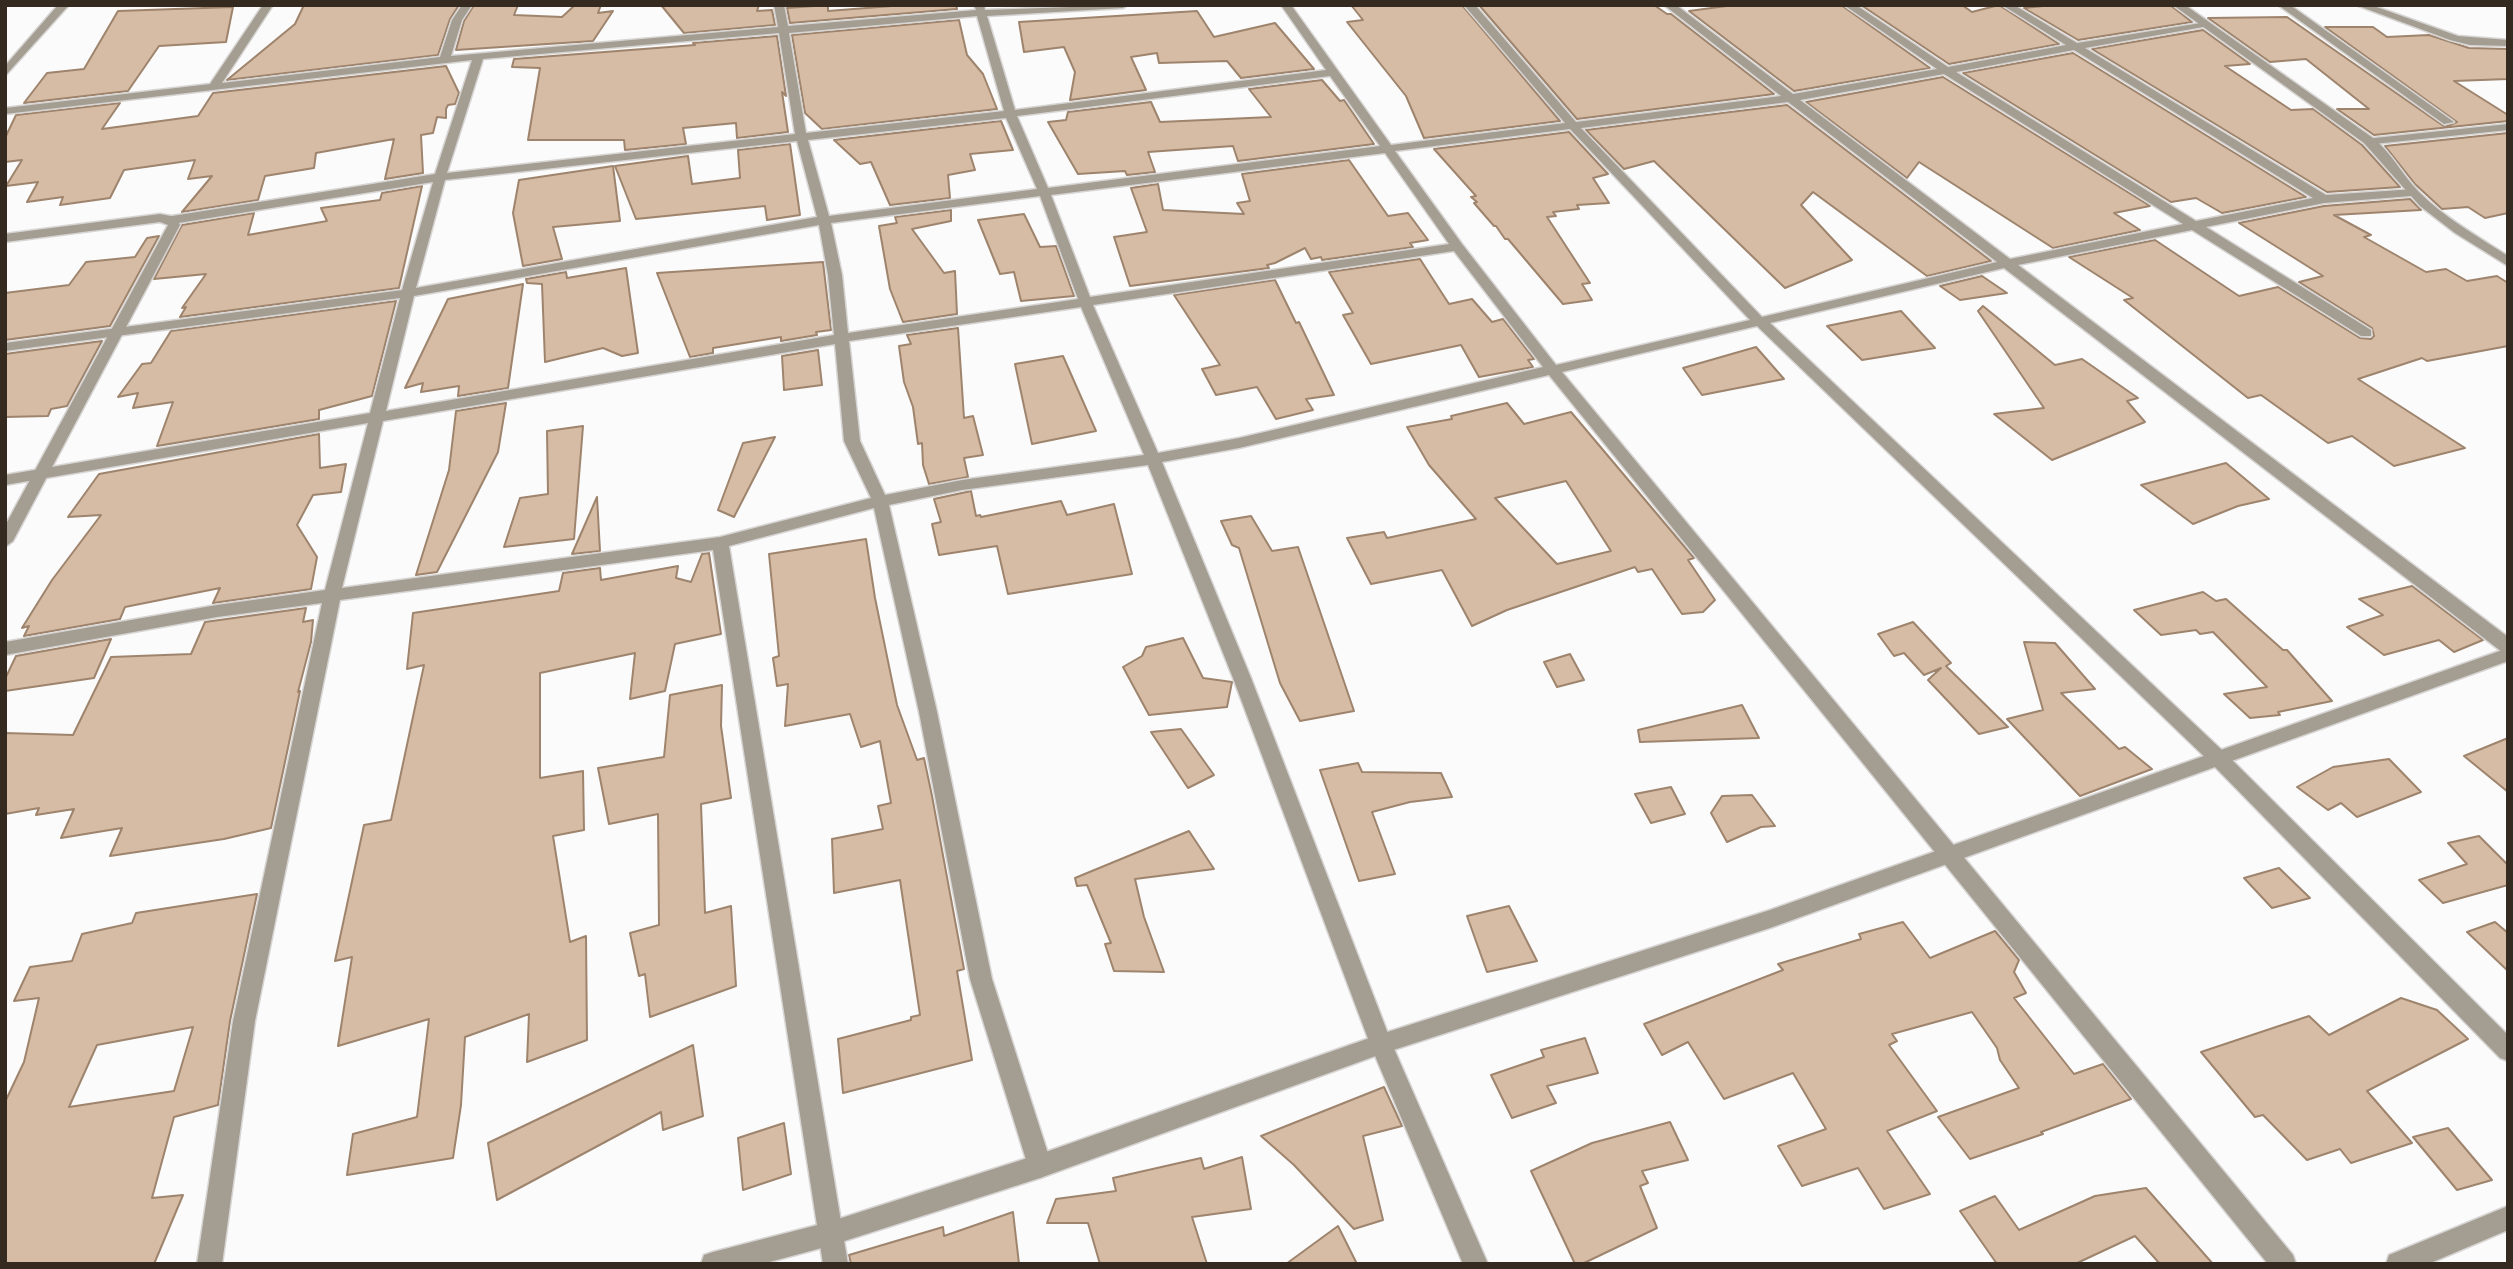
<!DOCTYPE html>
<style>
body{margin:0}
#map{position:relative;width:2513px;height:1269px;overflow:hidden;background:#fbfbfb;font-family:"Golos Text",sans-serif}
canvas{display:block}
.frame{position:absolute;inset:0;border:7px solid #342a20;pointer-events:none}
</style>
<div id="map">
<canvas width="2513" height="1269"></canvas>
<div class="frame"></div>
</div>
<script>
const ctx = document.querySelector('canvas').getContext('2d');
ctx.lineJoin = 'round';
function fillPath(path, color) {
  ctx.fillStyle = color;
  ctx.fill(path, 'evenodd');
}
function stroke(path, color, width, dash) {
  ctx.strokeStyle = color;
  ctx.lineWidth = width;
  ctx.lineCap = dash ? 'butt' : 'round';
  ctx.setLineDash(dash || []);
  ctx.stroke(path);
}
const building = new Path2D(`
 M304,5H459L450,19L438,55L227,80L295,24Z
 M474,5H518L514,15L562,17L575,5H601L598,13L613,11L593,41L456,50L464,21Z
 M661,5H759L757,11L772,10L775,25L684,33Z
 M828,5V11L905,5H956L957,9L790,23L787,8Z
 M1351,5H1462L1560,121L1424,138L1406,96L1347,22L1363,20Z
 M1479,5H1654L1667,14H1671L1774,94L1577,119Z
 M1734,5H1841L1930,68L1794,91L1689,11Z
 M1861,5H1962L1972,12L1999,5L2059,44L1949,64Z
 M2053,5H2170L2192,22L2078,40L2024,8Z
 M233,7L226,42L159,46L128,91L24,103L47,73L84,69L118,11Z
 M1197,11L1214,37L1275,23L1314,69L1241,78L1227,61L1159,63L1157,53L1131,57L1146,90L1070,100L1075,72L1064,47L1024,52L1019,22Z
 M2287,17L2445,127L2457,122L2325,27H2373L2387,37L2429,35L2469,48L2508,49V79L2454,81L2508,115V121L2374,135L2337,109H2369L2306,59L2270,62L2208,18Z
 M959,20L967,55L983,74L997,109L822,129L805,113L792,35Z
 M2203,30L2250,64L2225,66L2291,110L2313,109L2362,145L2400,187L2327,192L2092,49Z
 M777,36L786,96L782,92L788,132L737,138L736,123L683,128L686,144L625,150L624,140H528L540,68L512,67L514,59L695,45L693,43Z
 M2073,53L2306,197L2222,213L2196,198L2171,202L1963,73Z
 M446,66L459,93L455,104L448,105L446,109V118L437,117L433,133L421,135L423,173L385,179L394,139L316,153L314,168L265,176L258,200L182,212L212,176L188,179L195,160L124,170L110,198L60,205L63,197L27,202L38,182L6,186L22,160L5,162V138L16,115L120,103L102,129L198,116L213,93Z
 M1943,77L2150,206L2114,213L2140,230L2053,248L1919,162L1907,178L1806,102Z
 M1322,80L1340,101L1344,100L1374,144L1238,161L1233,146L1148,152L1155,172L1127,175L1125,171L1078,174L1048,122L1066,120L1068,112L1151,102L1160,122L1271,117L1249,89Z
 M1787,105L1991,261L1927,276L1813,192L1801,205L1852,260L1785,288L1654,161L1624,169L1586,130Z
 M1001,121L1013,150L970,154L975,170L948,175L950,198L890,205L871,162L860,164L834,140Z
 M1569,132L1608,174L1593,178L1609,203L1577,205L1579,209L1553,212L1556,216L1547,217L1590,283L1582,284L1592,300L1563,304L1508,239H1505L1496,226H1494L1474,203L1477,202L1471,197L1476,196L1434,149Z
 M2508,133V213L2485,218L2468,207L2442,209L2415,184L2385,146Z
 M790,144L800,215L767,220L765,206L636,219L615,166L688,156L692,184L740,178L738,150Z
 M1349,160L1388,216L1408,213L1428,240L1410,243L1413,247L1322,260L1321,257L1311,259L1305,248L1275,263L1267,265L1269,268L1130,286L1114,237L1147,232L1131,188L1158,184L1163,210L1244,214L1237,203L1250,201L1242,174Z
 M613,166L620,221L553,227L562,259L523,266L513,213L519,180Z
 M422,186L399,288L180,317L186,307L182,308L206,274L154,279L182,225L254,213L248,235L327,221L321,208L380,200L382,193Z
 M2410,199L2421,210L2334,215L2371,235L2364,237L2426,272L2446,269L2467,281L2497,276L2508,283V346L2427,361L2422,358L2358,379L2465,448L2394,466L2352,436L2328,443L2261,395L2248,398L2124,300L2133,298L2069,257L2155,240L2239,296L2278,287L2360,338L2371,339L2374,336L2372,328L2299,282L2323,276L2239,223L2324,206Z
 M951,210V221L912,229L944,273L955,271L957,314L903,322L890,289L879,226L897,223L895,217Z
 M1024,214L1040,247L1056,246L1074,296L1021,301L1014,272L1000,274L978,220Z
 M159,236L110,326L5,340V293L69,285L86,262L135,257L147,238Z
 M1420,259L1449,304L1472,299L1492,322L1503,319L1534,359L1528,360L1533,367L1479,377L1461,345L1371,364L1343,315L1353,313L1329,272Z
 M823,262L831,330L816,332L817,335L781,341V337L713,348V353L690,357L657,273Z
 M626,268L638,353L622,356L603,348L545,362L542,284L527,283L526,279L566,272L567,278Z
 M1982,276L2007,293L1960,300L1940,286Z
 M1275,280L1296,323L1299,322L1334,395L1306,399L1313,410L1276,419L1257,387L1216,395L1202,369L1220,365L1174,295Z
 M523,284L508,388L458,396L459,386L421,392L423,383L405,388L448,299Z
 M396,301L372,396L319,410V419L157,446L173,402L133,408L138,393L118,397L142,364L151,363L171,331Z
 M1983,306L2055,365L2082,359L2138,398L2127,401L2145,422L2052,460L1994,414L2044,408L1978,311Z
 M1901,311L1935,348L1862,360L1827,326Z
 M958,328L964,418L973,416L983,455L964,458L968,477L929,484L923,465L922,443L918,444L913,407L904,382L899,346L911,344L907,335Z
 M102,341L67,406L51,409L48,416L5,417V354Z
 M1756,347L1784,379L1702,395L1683,368Z
 M818,350L822,385L784,390L782,356Z
 M1063,356L1096,431L1032,444L1015,364Z
 M506,403L498,452L437,572L416,575L449,470L456,411Z
 M1507,403L1524,424L1571,412L1694,558L1688,560L1715,600L1703,612L1682,614L1652,569L1638,572L1635,567L1507,610L1472,626L1442,570L1371,584L1347,538L1384,532L1387,538L1476,519L1429,465L1407,427L1452,419L1451,416ZM1566,481L1611,551L1557,564L1495,498Z
 M583,426L574,539L504,547L520,498L548,494L547,431Z
 M319,434L320,468L346,464L341,492L313,495L297,525L317,557L311,589L213,603L220,588L125,607L120,619L24,636L29,626L22,628L52,580L101,515L68,517L99,474Z
 M775,437L734,517L718,510L743,443Z
 M2226,463L2269,499L2238,506L2193,524L2141,485Z
 M971,491L976,516L980,515L981,517L1061,501L1067,515L1114,504L1132,574L1008,594L997,546L939,555L932,524L941,522L934,499Z
 M597,497L600,551L572,554Z
 M1251,516L1272,551L1298,547L1354,711L1300,721L1280,683L1239,548L1232,545L1221,521Z
 M866,539L875,598L897,705L917,760L924,758L932,796L964,969L957,971L972,1060L843,1093L838,1039L911,1020V1017L920,1015L900,880L834,893L832,839L883,829L878,806L891,803L880,741L861,747L850,714L785,726L788,684L777,686L773,658L779,656L769,554Z
 M709,553L721,634L675,644L665,691L630,699L635,653L540,673V778L583,771L584,830L553,836L570,942L586,936L587,1040L527,1062L529,1014L465,1037L461,1105L453,1158L347,1175L353,1134L417,1117L429,1019L338,1046L352,957L335,961L364,825L391,820L424,665L407,669L413,613L559,591L563,573L600,568L601,580L678,566L676,578L691,582L702,554Z
 M2412,586L2483,640L2454,652L2439,640L2384,655L2347,627L2383,615L2359,599Z
 M2203,592L2216,601L2226,599L2283,650H2287L2332,701L2278,712L2280,715L2250,718L2224,694L2267,687L2213,632L2200,634L2196,630L2161,635L2134,610Z
 M306,608L303,622L313,620L311,642L298,692L300,691L271,828L224,839L110,856L122,828L61,838L74,809L36,815L39,808L5,814V733L73,735L111,657L191,654L205,622Z
 M1913,622L1951,663L1946,666L2008,727L1979,734L1928,680L1941,668L1924,675L1904,653L1894,656L1878,634Z
 M1183,638L1203,678L1232,682L1227,707L1149,715L1123,667L1142,656L1146,647Z
 M111,639L94,678L5,691V679L16,656Z
 M2024,642L2055,643L2095,689L2061,693L2119,749L2125,747L2152,769L2080,796L2007,719L2043,710Z
 M1570,654L1584,680L1557,687L1544,662Z
 M722,685L721,726L731,798L701,804L705,913L731,906L736,986L650,1017L645,974L639,976L630,933L659,925L658,814L609,824L598,768L664,757L670,695Z
 M1742,705L1759,738L1640,742L1638,730Z
 M1181,729L1214,775L1188,788L1151,732Z
 M2508,738V792L2464,756Z
 M2389,759L2421,792L2357,817L2341,803L2328,810L2297,787L2333,767Z
 M1358,763L1362,772L1441,773L1452,797L1410,802L1372,812L1395,874L1359,881L1320,770Z
 M1671,787L1685,814L1651,823L1635,794Z
 M1752,795L1775,826L1761,827L1727,842L1711,813L1722,796Z
 M1189,831L1214,869L1135,879L1144,917L1164,972L1114,971L1105,944L1111,943L1087,885L1077,886L1075,878Z
 M2479,836L2508,865V885L2443,903L2419,880L2467,864L2448,843Z
 M2279,868L2310,898L2272,908L2244,878Z
 M257,894L230,1021L218,1105L174,1117L152,1198L183,1195L154,1264H5V1102L24,1062L39,998L14,1001L30,967L72,961L82,934L132,923L136,913ZM193,1027L174,1091L69,1107L97,1045Z
 M1509,906L1537,961L1487,972L1467,916Z
 M1903,922L1930,958L1995,931L2019,960L2014,972L2026,993L2014,998L2074,1074L2103,1064L2131,1099L2041,1132L2043,1134L1970,1159L1938,1117L2019,1088L2000,1060L1997,1048L1972,1012L1892,1034L1897,1041L1889,1045L1937,1111L1887,1131L1930,1194L1884,1209L1858,1168L1802,1186L1778,1146L1826,1129L1793,1073L1724,1099L1688,1042L1662,1055L1644,1024L1783,970L1778,964L1861,939L1859,934Z
 M2495,922L2508,933V971L2467,932Z
 M2401,998L2437,1010L2468,1039L2367,1091L2412,1143L2351,1163L2340,1149L2307,1160L2263,1115L2255,1117L2201,1052L2309,1016L2329,1035Z
 M1585,1038L1598,1073L1547,1086L1556,1103L1512,1118L1491,1075L1544,1057L1541,1050Z
 M693,1045L703,1116L663,1130L661,1112L497,1200L488,1143Z
 M1384,1087L1402,1126L1363,1136L1383,1220L1354,1229L1294,1165L1261,1136Z
 M1670,1122L1688,1160L1642,1171L1648,1183L1640,1186L1657,1228L1582,1264H1575L1531,1171L1592,1143Z
 M784,1123L791,1174L743,1190L738,1138Z
 M2448,1128L2492,1180L2457,1190L2413,1137Z
 M1242,1157L1251,1209L1192,1217L1207,1264H1100L1088,1223H1047L1056,1199L1116,1191L1113,1178L1201,1158L1204,1169Z
 M2146,1188L2213,1264H2160L2135,1236L2075,1264H1997L1960,1211L1995,1196L2019,1230L2095,1196Z
 M1013,1212L1019,1264H851L849,1255L943,1227L944,1236Z
 M1338,1226L1357,1264H1286Z`);
const minor = new Path2D(`
 M263,5H273L222,83L440,57L452,20L462,5H472L462,20L451,56L778,27L774,5H784L788,26L976,10L974,5H984L985,10L1128,5L1123,8L987,16L1015,110L1326,70L1281,5H1291L1391,145L1565,123L1464,5H1475L1576,122L1781,96L1664,5H1676L1793,94L1937,69L1844,5H1856L1948,67L2066,45L2002,5H2014L2077,43L2207,22L2208,24L2203,27L2085,48L2326,195L2415,189L2417,192L2411,196L2324,203L2206,227L2371,330V336H2361L2192,230L2018,265L2508,637V653L2502,652L2004,268L1770,323L2225,753L2508,1035V1061L2500,1058L2211,763L1757,326L1562,372L2293,1255L2296,1264H2268L1549,375L1239,448L1162,462L1251,678L1392,1044L1488,1264H1463L1370,1044L1233,678L1148,465L962,490L889,505L937,712L992,979L1052,1166L1048,1174L1040,1178L1032,1174L1028,1166L970,979L919,712L874,508L729,546L848,1264H823L713,550L340,600L255,1021L222,1264H197L233,1021L322,603L217,617L5,655V642L217,605L325,590L368,423L5,485V475L370,413L400,298L5,351V343L402,290L433,182L172,224L166,220L172,216L435,174L472,60L5,114V108L210,84ZM977,16L1004,111L806,133L789,33ZM779,33L795,134L447,173L483,59ZM2074,50L2313,198L2196,221L1956,72ZM1944,74L2183,224L2010,259L1800,100ZM1330,76L1380,146L1048,188L1017,116ZM1788,102L1997,262L1762,317L1581,128ZM1006,118L1037,189L829,216L808,140ZM1570,129L1750,320L1556,365L1462,244L1395,151ZM797,141L817,217L416,288L445,180ZM1385,153L1449,244L1090,297L1051,195ZM1040,196L1078,299L848,333L842,275L831,223ZM819,225L828,275L834,335L386,411L414,296ZM1454,251L1543,367L1239,438L1158,453L1093,305ZM1081,307L1144,455L962,480L885,495L860,441L849,341ZM835,344L844,441L871,498L720,537L342,588L383,421Z
 M2278,5H2290L2454,122L2444,124Z
 M2356,5H2371L2458,36L2508,40V46L2470,45L2450,40Z
 M2508,124V130L2374,144L2368,141L2374,138Z
 M2508,1206V1230L2428,1264H2386L2389,1255Z`);
const tertiary = new Path2D(`
 M58,5H69L5,76V66Z
 M2173,5H2185L2373,138C2392,153 2402,175 2419,192C2445,218 2477,236 2508,256V266L2455,233L2420,206L2364,143Z
 M160,214L176,217L180,225L13,541L5,547V526L168,225L160,222L5,242V234Z
 M2508,648V661L1770,928L1381,1054L1040,1178L829,1246L762,1264H701L704,1255L713,1252L829,1222L1040,1154L1381,1034L1770,910Z`);
fillPath(building, '#d6bca5');
stroke(building, '#9e846d', 2);
stroke(minor, '#d7d5d4', 3);
stroke(tertiary, '#d7d5d4', 3);
fillPath(minor, '#a49d91');
fillPath(tertiary, '#a49d91');
</script>
